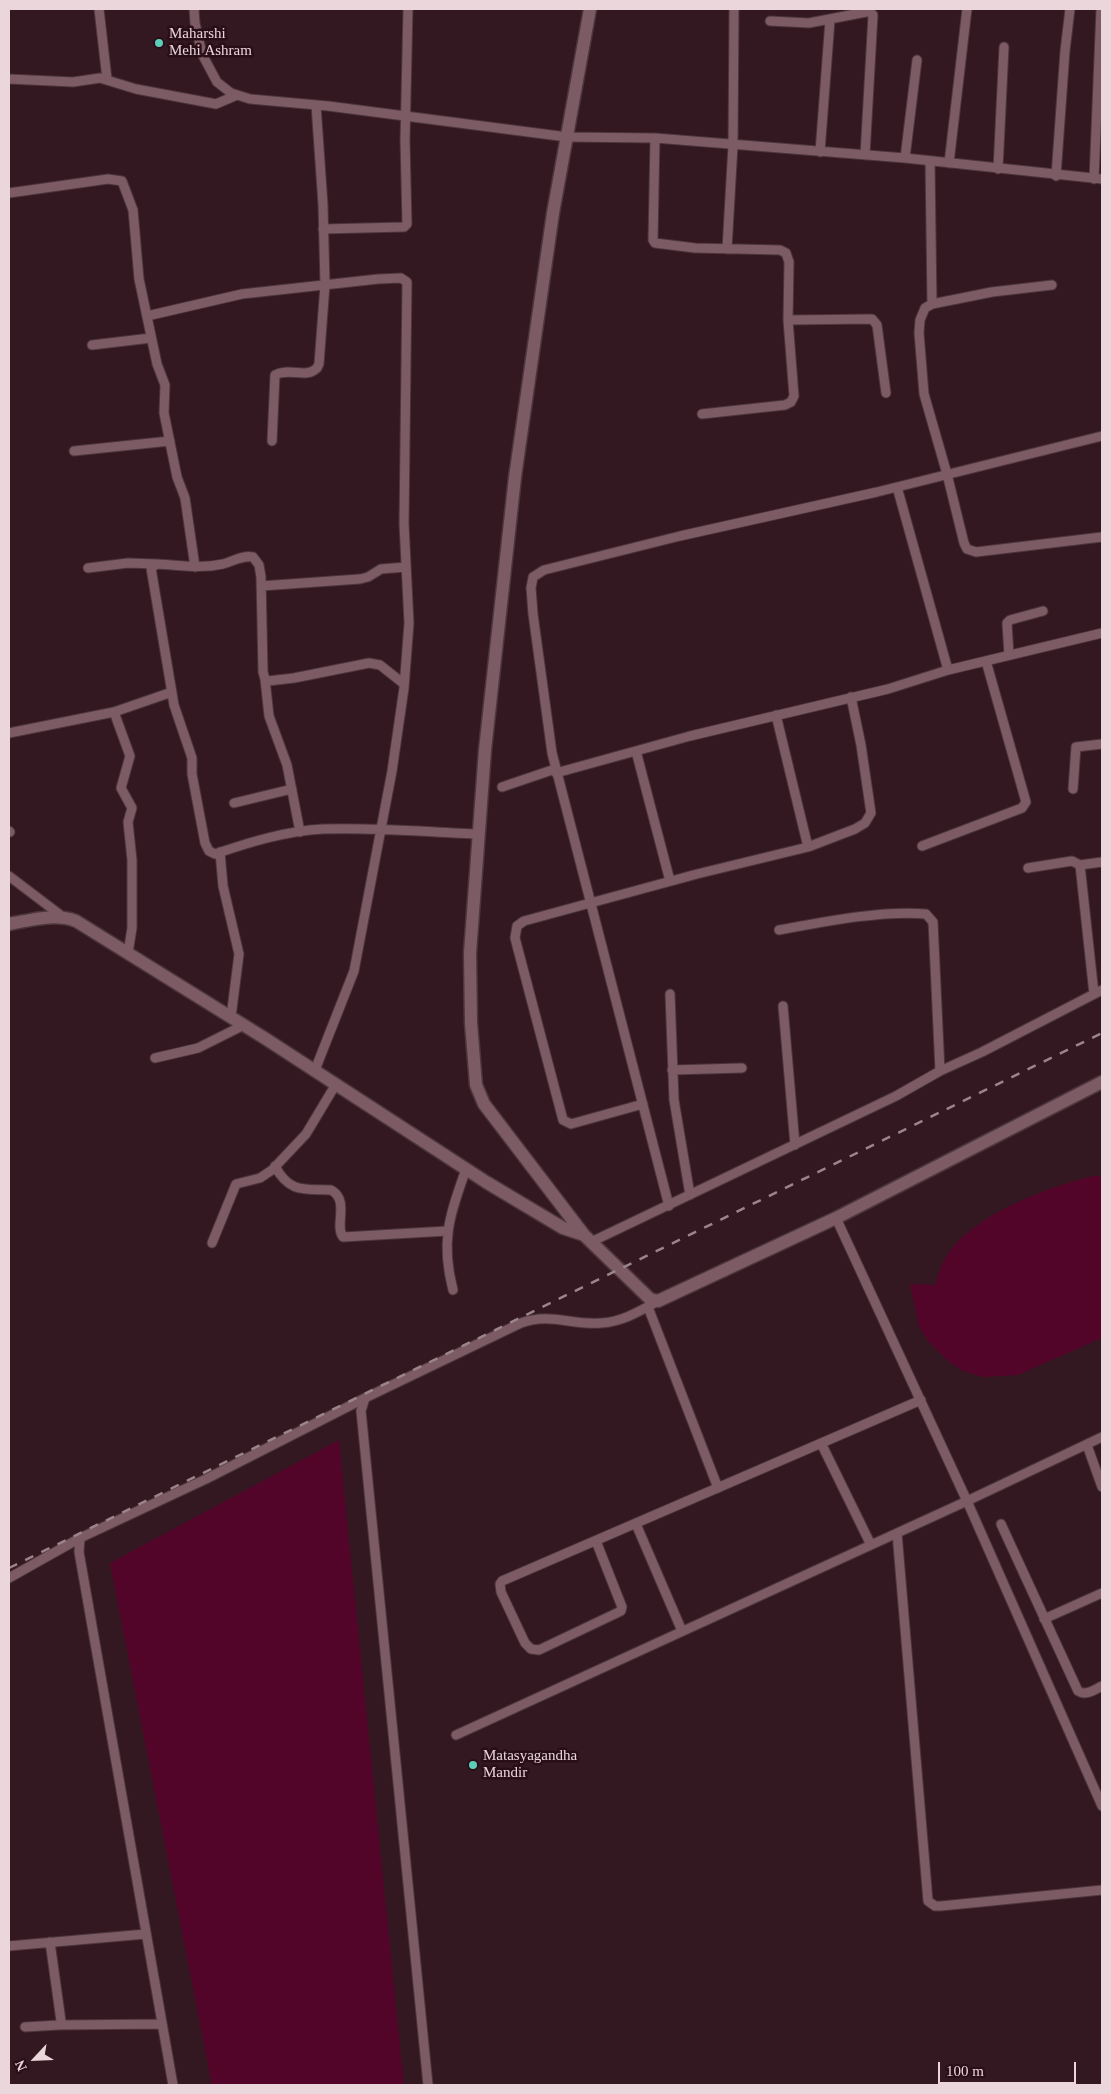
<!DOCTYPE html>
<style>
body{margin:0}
#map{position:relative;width:1111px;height:2094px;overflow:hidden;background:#341821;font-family:Georgia,serif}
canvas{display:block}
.frame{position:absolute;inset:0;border:10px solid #ead6db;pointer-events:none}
.north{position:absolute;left:10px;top:2034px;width:50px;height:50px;-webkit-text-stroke:4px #290e18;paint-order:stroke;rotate:245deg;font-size:14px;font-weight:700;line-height:20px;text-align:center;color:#ead6db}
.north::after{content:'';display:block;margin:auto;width:18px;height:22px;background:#ead6db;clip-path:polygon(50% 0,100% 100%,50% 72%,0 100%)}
.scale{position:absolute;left:938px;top:2062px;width:138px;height:22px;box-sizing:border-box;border:2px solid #ead6db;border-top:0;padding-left:6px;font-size:15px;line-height:18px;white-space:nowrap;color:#ead6db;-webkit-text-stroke:4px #290e18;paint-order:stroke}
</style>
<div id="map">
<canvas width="1111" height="2094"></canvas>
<div class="frame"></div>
<div class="north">N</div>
<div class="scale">100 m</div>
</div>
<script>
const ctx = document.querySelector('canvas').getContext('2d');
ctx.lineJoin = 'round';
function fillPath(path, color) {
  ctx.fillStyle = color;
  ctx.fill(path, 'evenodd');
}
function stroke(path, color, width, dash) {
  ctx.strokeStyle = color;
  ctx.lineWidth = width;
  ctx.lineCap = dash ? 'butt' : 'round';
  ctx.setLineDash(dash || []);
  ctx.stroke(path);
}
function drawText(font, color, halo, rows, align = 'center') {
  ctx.font = font + ' Georgia,serif';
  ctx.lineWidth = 5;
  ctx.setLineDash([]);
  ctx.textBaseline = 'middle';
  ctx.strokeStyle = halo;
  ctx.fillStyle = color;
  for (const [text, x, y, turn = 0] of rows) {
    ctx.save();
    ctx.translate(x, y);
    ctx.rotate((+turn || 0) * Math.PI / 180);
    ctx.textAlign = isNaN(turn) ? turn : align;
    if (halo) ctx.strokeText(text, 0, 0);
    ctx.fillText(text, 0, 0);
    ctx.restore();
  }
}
const green = new Path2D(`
 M1093,1176H1102V1338L1018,1375L983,1377L963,1371L947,1360L929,1342L919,1327L910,1284L935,1285C938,1277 940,1267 945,1259C969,1216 1047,1187 1093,1176Z
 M339,1440L404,2085H212L110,1563Z`);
const street = new Path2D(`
 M99,9L107,79
 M194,9L195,23L202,54L217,82L231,93L250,99L328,106L567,137L655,138L905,158L1102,179
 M770,21L809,23L866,12H870L873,15L865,155
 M9,79L73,82L100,78L136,89L216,104L237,95
 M655,138L653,240L655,243L695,248L780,250L786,253L789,262L788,320L794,396L791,402L785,405L702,414
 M820,152L830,20
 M905,158L917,60
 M930,161L932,304
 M949,163L967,9
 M998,169L1004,47
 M1056,176L1065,51L1070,9
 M1094,179L1101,9
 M9,193L108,179L122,181L133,210L139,279L157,364L165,385L164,413L177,477L185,498L195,567
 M323,229L404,227L407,224L405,140L408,9
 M727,249L733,145L734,9
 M1052,285L992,292L932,304L925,308L920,320L919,333L924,394L947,474L964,543L967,549L976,552L1102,537
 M147,316L242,294L378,279L401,278L407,282L404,524L409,623L404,688L392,771L354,971L315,1070
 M788,320L872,319L877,325L886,393
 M92,345L151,338
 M272,441L275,375C288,367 307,379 317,368L319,364L325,285L323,205L316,105
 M74,451L170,441
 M897,487L948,670
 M88,568L128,563L157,564
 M261,586L360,579L368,577L381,569L406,567
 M1009,655L1007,623L1010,620L1043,611
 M265,679L269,716L287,765L300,832
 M404,684L380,665L369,663L294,678L268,681L265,679L263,672L261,577L259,565L253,557C242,555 234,561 223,564C200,569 180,565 157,564L151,568L174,705L192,758V774L205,843L209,851L215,854C250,842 286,831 323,829C375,827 427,832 479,834
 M114,712L130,756L121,788L132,808L128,822L132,860V928L128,953
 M776,715L808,847
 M9,733L114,712L172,692
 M636,751L670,881
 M556,773L690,736L888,689L948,670L1102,633
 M502,787L555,769
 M1073,789L1076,747L1102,744
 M234,803L292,789
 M9,831L10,832
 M922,846L1022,808L1026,802L986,661
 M220,852L223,886L239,954L231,1017
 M1080,865L1102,862
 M1028,868L1072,861L1080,865L1094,994
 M9,876L63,917
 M779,930C823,922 882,910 926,914L933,922L940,1071
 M670,994L674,1100L690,1195
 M783,1006L795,1145
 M155,1058L198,1048L244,1025
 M672,1070L742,1068
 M643,1104L571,1124L563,1120L515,938L517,926L524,921L697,874L808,847L855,829L865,823L871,813L861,745L851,697
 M275,1166C289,1193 304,1189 331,1190C350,1200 334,1226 343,1237L447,1231
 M669,1206L552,753L533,614L531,588L533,577L544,570L680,536L877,492L1102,436
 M591,1242L896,1096L940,1071L982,1052L1102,990
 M212,1243L236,1184L260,1178L272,1170L306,1134L336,1084
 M453,1290C440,1240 450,1215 466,1169
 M648,1307L718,1488
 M365,1398L361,1411L428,2085
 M1102,1437L967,1501L1102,1806
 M821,1443L871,1545
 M1087,1445L1102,1487
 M636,1524L682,1631
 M1001,1524L1078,1691C1086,1696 1094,1690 1102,1686
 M897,1533L928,1901L935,1906H941L1102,1890
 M80,1538L79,1552L173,2085
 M596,1541L622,1607L621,1611L539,1650L531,1649L525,1643L501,1592L500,1584L502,1581L921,1400
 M9,1578L80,1538L206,1479L365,1398L521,1323C551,1312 572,1326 601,1323C622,1322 640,1311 658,1301
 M1044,1619L1102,1593
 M456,1735L967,1501L836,1218
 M50,1942L61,2021L59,2025
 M9,1946L146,1934
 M25,2027L59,2025L162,2024`);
const secondary = new Path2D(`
 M590,9L553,213L515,477L485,750L470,953L471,1023L476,1085L484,1104L584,1235L650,1299L658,1301L836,1218L1102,1082
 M9,924C32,920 54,913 76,921L266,1039L486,1182L563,1228L584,1235`);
const rail = new Path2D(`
 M9,1568L1102,1033`);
const markers = [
 [159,43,5,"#5cceba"],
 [473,1765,5,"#5cceba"]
];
const poiNames = [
 ["Maharshi",169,34],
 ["Mehi Ashram",169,51],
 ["Matasyagandha",483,1756],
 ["Mandir",483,1773]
];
fillPath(green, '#530529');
stroke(street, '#4c363c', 11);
stroke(secondary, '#4c363c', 15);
stroke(street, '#7d5b64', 9);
stroke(secondary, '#7d5b64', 12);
stroke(rail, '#9c848b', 2.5, [9, 9]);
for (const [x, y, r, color] of markers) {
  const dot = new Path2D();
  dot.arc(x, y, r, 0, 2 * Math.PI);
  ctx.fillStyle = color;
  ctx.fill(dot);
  stroke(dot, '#290e18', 2);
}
drawText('15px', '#ead6db', '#290e18', poiNames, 'left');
</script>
